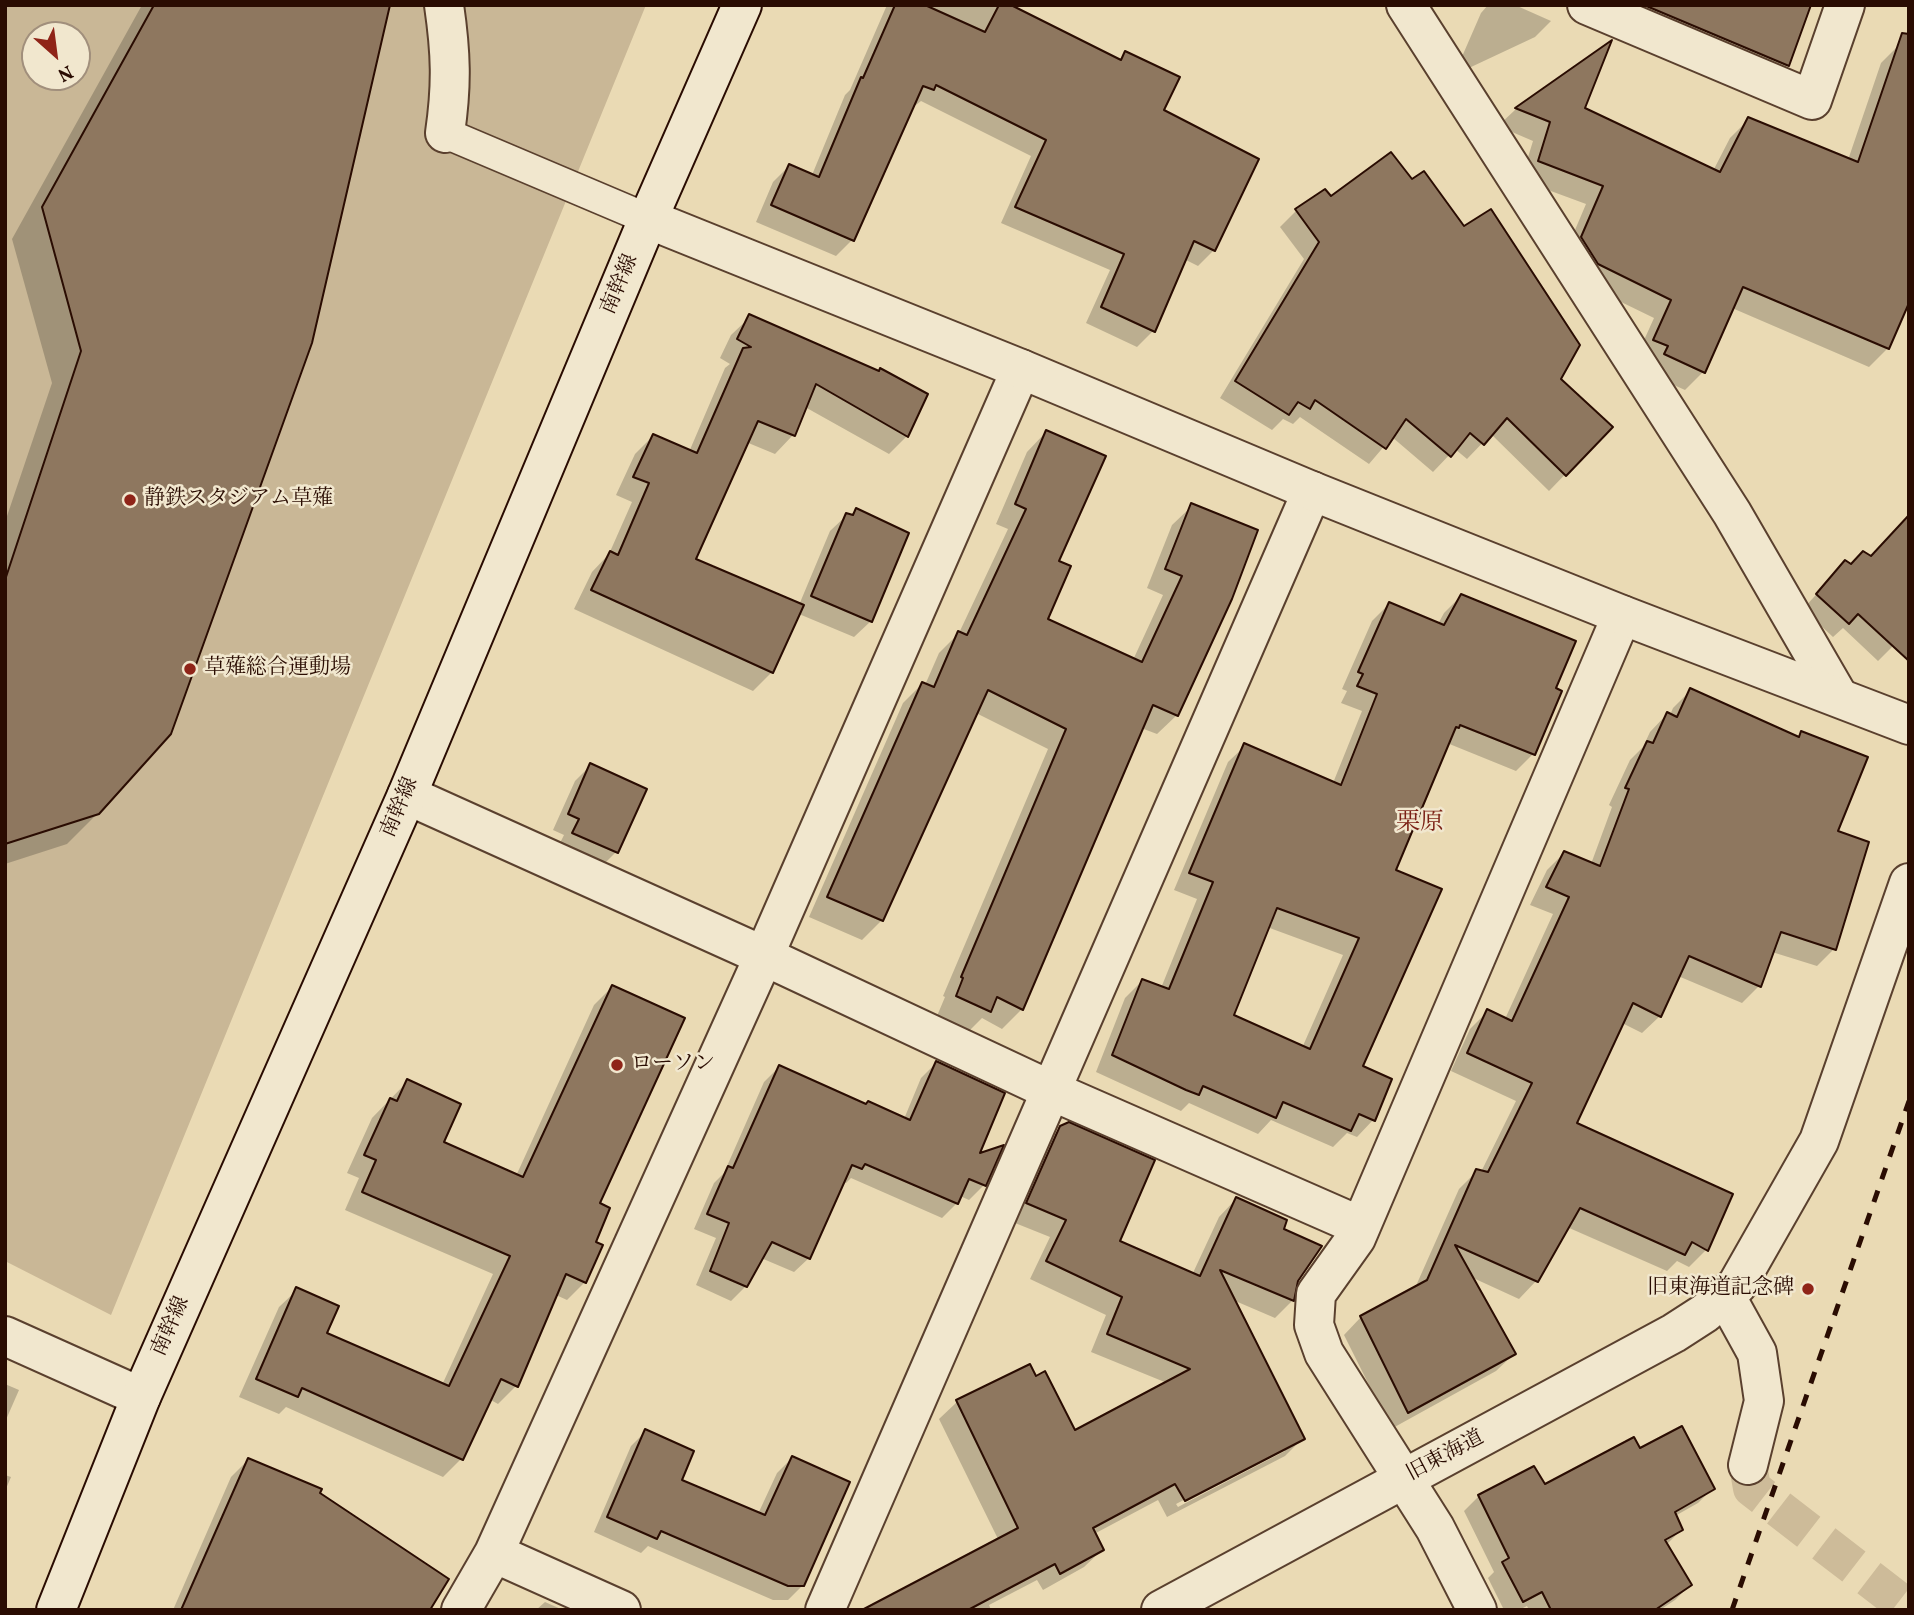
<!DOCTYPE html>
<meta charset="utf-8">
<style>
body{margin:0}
#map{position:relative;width:1914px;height:1615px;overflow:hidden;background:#eadab4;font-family:Vollkorn,serif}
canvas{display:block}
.frame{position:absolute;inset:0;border:7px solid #2a0c02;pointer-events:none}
.north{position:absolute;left:21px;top:21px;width:70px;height:70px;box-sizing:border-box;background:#f1e7ce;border:2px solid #a18f7c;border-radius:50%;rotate:152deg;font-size:19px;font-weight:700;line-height:28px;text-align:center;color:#2a0c02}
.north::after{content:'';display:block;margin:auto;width:24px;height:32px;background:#8f2418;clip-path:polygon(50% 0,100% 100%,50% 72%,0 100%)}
</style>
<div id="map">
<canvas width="1914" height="1615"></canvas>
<div class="frame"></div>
<div class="north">N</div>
</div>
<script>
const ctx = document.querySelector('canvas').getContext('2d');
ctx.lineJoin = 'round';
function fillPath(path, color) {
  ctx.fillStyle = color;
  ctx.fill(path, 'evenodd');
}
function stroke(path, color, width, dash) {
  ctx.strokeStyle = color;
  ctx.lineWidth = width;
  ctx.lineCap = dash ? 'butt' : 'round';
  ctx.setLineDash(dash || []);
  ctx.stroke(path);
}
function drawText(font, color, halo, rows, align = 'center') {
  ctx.font = font + ' Vollkorn,"Noto Serif JP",serif';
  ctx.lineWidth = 5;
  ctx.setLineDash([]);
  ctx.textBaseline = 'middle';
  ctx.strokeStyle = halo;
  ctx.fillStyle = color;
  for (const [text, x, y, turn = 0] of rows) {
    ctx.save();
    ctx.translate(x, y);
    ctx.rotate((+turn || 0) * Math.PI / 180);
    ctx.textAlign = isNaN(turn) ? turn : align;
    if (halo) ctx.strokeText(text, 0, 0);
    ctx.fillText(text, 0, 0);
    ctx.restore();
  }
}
const green = new Path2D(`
 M5,5H646L111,1315L5,1261ZM35,35H77V77H35Z`);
const shadow = new Path2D(`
 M142,5H389L98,813L67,844L5,864V522L52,383L12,239Z
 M887,5H1007L1119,61L1126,53L1162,111L1214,250L1198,266L1184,259L1153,331L1137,347L1086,323L1110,270L1001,223L1031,156L921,101L916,105L913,104L852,240L836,256L756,222L773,182L789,166L812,175L845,95L850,90Z
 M1488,5H1515L1551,21L1535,37L1454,75L1481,13Z
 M1637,5H1810L1788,65L1772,81Z
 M1609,45L1582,109L1713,171L1730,138L1749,119L1848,160L1881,63L1899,45L1888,348L1869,367L1732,308L1703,372L1685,390L1647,373L1636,358L1654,318L1580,282L1564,256L1586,204L1521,180L1533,141L1498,126L1516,109Z
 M1325,191L1331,198L1559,379L1611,427L1549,491L1491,434L1467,459L1455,449L1433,472L1392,437L1369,464L1300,417L1293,424L1283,419L1272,430L1220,398L1304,259L1280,227L1296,211Z
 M750,317L907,436L889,454L805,407L793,435L775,454L746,442L694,559L799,605L830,531L847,515L851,516L857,510L871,621L854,637L799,614L772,672L753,691L574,609L592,572L609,554L632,502L616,495L635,454L653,436L689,452L725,368L730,364L720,358L731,335Z
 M1046,432L1057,562L1046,620L1133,660L1163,595L1147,588L1172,525L1192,506L1177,715L1157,734L1141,728L1022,1009L1002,1029L982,1018L970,1030L937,1016L945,997L943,996L1048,749L976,713L882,920L862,940L809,917L903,703L922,684L925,685L939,653L959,633L1008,529L996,524L1027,452Z
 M1845,563L1893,646L1878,661L1843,628L1833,637L1803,609Z
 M1461,596L1554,689L1533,754L1516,771L1447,743L1393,871L1361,1067L1390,1080L1373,1120L1357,1137L1347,1133L1333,1147L1271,1120L1258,1134L1189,1103L1181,1111L1096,1072L1125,998L1142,981L1161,988L1197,899L1174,890L1228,762L1245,746L1333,783L1362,711L1341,703L1347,691L1342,689L1372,621L1389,604L1438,624L1444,613ZM1267,927L1343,955L1302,1048L1231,1016Z
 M1690,691L1797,738L1802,733L1836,832L1834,949L1817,966L1772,952L1759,986L1742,1003L1678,976L1660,1016L1642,1033L1622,1023L1575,1123L1706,1250L1689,1267L1677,1261L1667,1271L1567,1227L1536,1281L1519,1299L1471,1277L1514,1354L1496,1371L1391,1429L1344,1335L1361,1317L1415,1288L1459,1189L1477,1171L1481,1172L1516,1101L1451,1071L1470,1029L1488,1011L1505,1019L1553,914L1530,905L1547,870L1564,853L1591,864L1612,807L1609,805L1630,760L1643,747L1650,732L1667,714L1670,715L1673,708Z
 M591,765L616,852L600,868L557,849L564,835L553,830L575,781Z
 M612,987L597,1204L594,1244L585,1282L567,1300L556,1295L516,1386L498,1404L489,1399L461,1459L443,1477L286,1407L279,1414L239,1397L279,1307L297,1290L325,1334L442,1385L493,1274L345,1210L359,1178L347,1173L372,1118L407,1082L442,1143L516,1176L594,1005Z
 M936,1063L977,1156L1001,1148L984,1185L969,1200L960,1196L957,1203L942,1218L851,1178L846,1183L843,1182L809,1258L794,1272L761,1258L746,1286L731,1301L696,1285L716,1238L694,1229L714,1183L724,1173L764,1082L779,1067L865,1106L904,1119L921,1078Z
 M1061,1127L1117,1242L1192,1275L1219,1217L1236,1199L1282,1230L1297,1281L1292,1301L1275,1318L1233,1300L1303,1438L1285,1456L1167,1517L1158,1500L1094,1534L1102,1550L1084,1567L1043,1590L1037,1580L989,1605L991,1610H868L999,1541L939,1419L957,1402L1029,1366L1074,1433L1167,1383L1091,1352L1106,1315L1030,1279L1050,1237L1010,1221L1043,1145ZM1285,1447V1451L1178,1507L1176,1504Z
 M5,1384L19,1390L5,1422Z
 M646,1431L680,1481L758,1514L777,1473L792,1458L803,1585L788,1600H773L648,1546L641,1553L594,1532L631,1446Z
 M1640,1451L1713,1488L1698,1503L1675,1516L1681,1530L1666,1545L1690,1585L1675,1600L1660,1610H1529L1527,1606L1519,1610H1504L1488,1578L1494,1572L1464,1511L1479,1496L1544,1486Z
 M248,1460L318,1494L428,1610H173L231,1477Z
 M5,1475L11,1477L5,1491Z
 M545,1602L563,1610H536Z`);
const building = new Path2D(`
 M154,5H390L312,343L171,734L99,814L5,844V580L81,351L42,207Z
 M895,5H925L985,32L999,5H1011L1121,60L1125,51L1180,77L1164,110L1259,159L1215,251L1194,241L1155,332L1101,307L1124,254L1015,207L1046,140L936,85L934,90L923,86L854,241L771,205L789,164L819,177L861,77L863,78Z
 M1644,5H1811L1789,66Z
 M1902,33L1909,34V303L1889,349L1743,287L1705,373L1664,354L1668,346L1653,340L1671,300L1598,264L1581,237L1603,186L1538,161L1550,122L1515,108L1612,40L1585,108L1720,172L1748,117L1858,162Z
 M1391,152L1412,179L1424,171L1464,226L1491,209L1580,345L1561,379L1613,427L1566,476L1507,418L1484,445L1470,433L1451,457L1406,419L1386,449L1315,400L1310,409L1298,402L1289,415L1235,381L1319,242L1295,209L1325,189L1331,196Z
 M749,314L879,371L880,368L928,394L908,437L816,384L795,436L758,421L696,559L804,605L773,673L591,590L610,551L618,555L649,483L633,477L653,434L697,453L743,348L751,347L737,339Z
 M1046,430L1106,456L1059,561L1071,566L1048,619L1142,662L1182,576L1165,569L1191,503L1258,530L1232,599L1178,716L1153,705L1023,1010L997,997L991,1012L956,996L963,978L961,977L1066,729L988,690L883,921L827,897L922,682L934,687L958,631L967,635L1026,509L1015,504Z
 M856,508L909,533L872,622L811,596L846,513L853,515Z
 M1909,515V661L1858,614L1849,624L1816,594L1845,560L1851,564L1863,551L1871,556Z
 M1461,594L1576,641L1556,688L1562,691L1535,755L1460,725L1459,728L1456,727L1396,870L1442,889L1363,1066L1392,1079L1375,1121L1359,1114L1351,1131L1283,1102L1276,1118L1203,1086L1199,1095L1186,1090L1112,1055L1142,979L1169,989L1213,882L1189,873L1244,743L1341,785L1377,694L1357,686L1363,674L1358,672L1389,602L1444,625ZM1277,908L1359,938L1310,1049L1234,1015Z
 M1690,688L1799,737L1801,731L1868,757L1838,831L1869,842L1836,950L1781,932L1761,987L1689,956L1661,1017L1633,1003L1577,1123L1733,1194L1708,1251L1692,1242L1685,1255L1580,1208L1538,1282L1455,1245L1516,1354L1408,1413L1360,1316L1427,1280L1476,1169L1488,1172L1532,1083L1467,1053L1487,1009L1512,1021L1569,897L1546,887L1564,851L1600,866L1629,789L1625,788L1647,741L1653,743L1667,712L1677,717Z
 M590,763L647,789L618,853L572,833L579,819L568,814Z
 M612,985L685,1018L600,1203L610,1208L596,1242L603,1245L586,1283L566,1274L518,1387L501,1379L463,1460L302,1388L298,1397L256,1379L296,1287L339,1306L327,1333L449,1386L510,1256L362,1192L376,1160L364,1155L390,1098L397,1101L407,1079L461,1104L444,1142L523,1177Z
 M936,1061L1005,1093L980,1153L1004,1145L986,1186L969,1179L958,1204L865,1164L862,1169L852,1165L810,1259L772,1242L747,1287L710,1271L729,1223L707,1214L728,1166L733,1168L779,1065L866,1104L868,1101L910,1120Z
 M1069,1122L1155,1160L1120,1241L1200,1276L1236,1197L1287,1220L1284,1229L1322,1246L1298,1281L1294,1301L1220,1270L1305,1439L1185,1501L1175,1484L1093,1528L1104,1550L1060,1574L1055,1564L968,1610H862L1018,1528L956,1400L1030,1364L1036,1376L1045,1371L1075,1430L1190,1369L1107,1334L1122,1297L1046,1261L1066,1220L1026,1203L1060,1126Z
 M1682,1426L1715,1489L1675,1512L1683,1530L1665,1540L1692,1585L1655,1610H1551L1542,1592L1523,1602L1502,1562L1509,1558L1478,1495L1534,1466L1545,1484L1634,1437L1640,1448Z
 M645,1429L694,1451L682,1480L765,1515L792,1456L850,1482L804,1586H788L661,1531L657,1539L607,1517Z
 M248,1458L322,1489L320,1493L449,1579L430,1610H181Z`);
const minorTunnel = new Path2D(`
 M1748,1465L1752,1488L1909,1609`);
const service = new Path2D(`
 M445,133L648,219`);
const pedestrian = new Path2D(`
 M444,5C451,53 452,85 445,133`);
const minor = new Path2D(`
 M1406,5L1732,513L1838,696
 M1587,5L1812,100L1845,5
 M407,795L764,956L1052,1091L1360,1226
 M1725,1295L1757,1353L1764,1401L1748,1465
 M5,1336L141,1397
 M494,1553L621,1610
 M461,1610L494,1553L764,956L1021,369
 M825,1610L1312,491
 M1477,1610L1435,1528L1324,1353L1314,1325L1316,1294L1356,1238L1622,615`);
const tertiary = new Path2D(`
 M648,219L1021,369L1312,491L1622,615L1909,725
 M1161,1610L1674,1333L1705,1313L1737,1285L1819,1141L1909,883`);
const secondary = new Path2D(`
 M56,1610L141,1397L407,795L648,219L742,5`);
const rail = new Path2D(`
 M1732,1610L1909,1101`);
const markers = [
 [130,500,7,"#8f2418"],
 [190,669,7,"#8f2418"],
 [617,1065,7,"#8f2418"],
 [1808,1289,7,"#8f2418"]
];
const streetNames = [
 ["南幹線",621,285,-67],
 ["南幹線",401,808,-67],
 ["南幹線",172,1327,-66],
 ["旧東海道",1446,1457,-28]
];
const poiNames = [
 ["静鉄スタジアム草薙",144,500],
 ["草薙総合運動場",204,669],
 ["ローソン",631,1065],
 ["旧東海道記念碑",1794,1289,"right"]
];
const quarterNames = [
 ["栗原",1420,825]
];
fillPath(green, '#c9b796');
fillPath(shadow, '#0003');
fillPath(building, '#8e775f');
stroke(building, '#2a0c02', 2);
stroke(minorTunnel, '#cdbb99', 38, [38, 19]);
stroke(service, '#5a402e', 33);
stroke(pedestrian, '#5a402e', 42);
stroke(minor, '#5a402e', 42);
stroke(tertiary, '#5a402e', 42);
stroke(secondary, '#2a0c02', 42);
stroke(service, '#f1e7ce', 30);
stroke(pedestrian, '#f1e7ce', 38);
stroke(minor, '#f1e7ce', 38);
stroke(tertiary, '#f1e7ce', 38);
stroke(secondary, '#f1e7ce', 38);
stroke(rail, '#2a0c02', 5, [12, 12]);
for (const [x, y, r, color] of markers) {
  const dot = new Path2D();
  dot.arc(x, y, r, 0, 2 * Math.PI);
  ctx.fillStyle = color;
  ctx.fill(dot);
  stroke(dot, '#f1e7ce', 2.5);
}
drawText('21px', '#2a0c02', '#f1e7ce', streetNames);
drawText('21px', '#2a0c02', '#f1e7ce', poiNames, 'left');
drawText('24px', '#7a1f14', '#f1e7ce', quarterNames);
</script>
